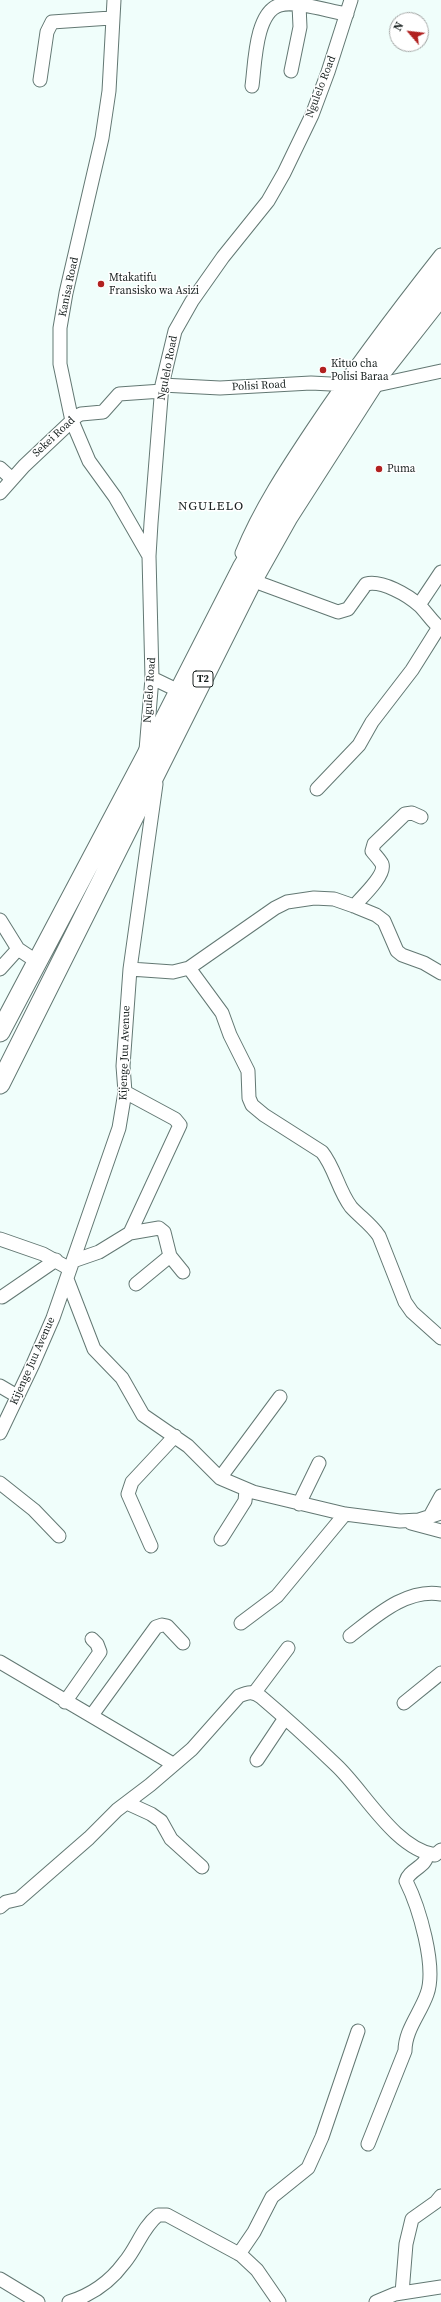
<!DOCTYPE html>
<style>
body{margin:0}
#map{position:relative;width:441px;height:2302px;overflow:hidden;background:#f0fefb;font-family:"Source Serif 4",serif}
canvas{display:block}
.north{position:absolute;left:389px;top:12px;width:40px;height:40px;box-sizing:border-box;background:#fff;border:1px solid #a3a6a5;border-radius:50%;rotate:298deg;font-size:11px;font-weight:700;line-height:16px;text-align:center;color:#18201f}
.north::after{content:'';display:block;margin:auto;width:14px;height:18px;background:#b12120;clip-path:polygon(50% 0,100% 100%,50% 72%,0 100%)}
</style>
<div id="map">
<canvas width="441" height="2302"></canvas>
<div class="north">N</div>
</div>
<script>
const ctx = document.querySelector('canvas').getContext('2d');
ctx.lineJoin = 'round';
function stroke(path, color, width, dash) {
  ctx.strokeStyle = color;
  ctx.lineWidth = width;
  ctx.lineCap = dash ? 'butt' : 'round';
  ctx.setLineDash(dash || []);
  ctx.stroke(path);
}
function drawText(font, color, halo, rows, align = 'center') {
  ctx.font = font + ' "Source Serif 4",serif';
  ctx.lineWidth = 3;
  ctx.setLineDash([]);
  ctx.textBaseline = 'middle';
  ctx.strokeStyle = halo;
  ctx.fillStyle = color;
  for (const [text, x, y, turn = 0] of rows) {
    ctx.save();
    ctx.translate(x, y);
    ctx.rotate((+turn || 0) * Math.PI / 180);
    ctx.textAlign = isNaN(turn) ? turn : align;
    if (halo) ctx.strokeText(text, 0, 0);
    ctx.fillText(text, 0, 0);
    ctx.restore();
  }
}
const minor = new Path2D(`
 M114,0L109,91L102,138L66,293L60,328V364L72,421L89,461L115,497L149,556
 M291,71L300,27L299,5
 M40,80L47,32L52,22L111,18
 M252,86C255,65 255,12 280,5C296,0 331,12 347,14
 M162,385L220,388L311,383L350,385
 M372,386L441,371
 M0,468L12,479
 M0,493L24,466L77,416L81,414L103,412L119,394L162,391
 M242,553C260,509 287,468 313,429C353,369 396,312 441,255
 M262,584L338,612L348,609L366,584C382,580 408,595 420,606C427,613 433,623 441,629
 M419,605L441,572
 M152,678L179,691
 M146,750L152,678L149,556L151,523L162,385L175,331L192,301L223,257L268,201L284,173L312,115L328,72L351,0
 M317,789L359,745L372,722L412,670L439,627
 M354,906C361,898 386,875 382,864C380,860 375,855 372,851L374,844L405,814L412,813L421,817
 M0,920L18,949L36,961
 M189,968L222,1013L230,1035L248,1071L249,1098L252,1105L264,1115L322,1152C335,1168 338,1190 351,1207C360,1217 371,1224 379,1236L405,1302L412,1312L441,1338
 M0,969L18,949
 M130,969L173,972L189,968L275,908L287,902L314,898L334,899L354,906L376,915L384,921L397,951L402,955L424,963L441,973
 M125,1092L175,1119L180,1125L130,1233
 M0,1239L43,1254L70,1269
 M73,1261L99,1252L130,1233L159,1228L164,1232L170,1256L183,1272
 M67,1279L94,1349L122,1378L143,1415L188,1446L220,1478L253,1492L345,1514L400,1521L419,1520L441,1513
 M136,1284L170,1256
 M2,1297L56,1260
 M0,1386L17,1396
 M0,1433L33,1364L53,1318L119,1128L125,1092L123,1066L130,969L156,784
 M220,1478L280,1397
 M0,1483L34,1510L59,1536
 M299,1504L319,1463
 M429,1518L441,1496
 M411,1523L441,1531
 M221,1539L245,1501L246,1490
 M151,1546L128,1494L132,1482L175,1436
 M241,1623L277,1596L345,1514
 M350,1636C375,1617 406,1588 441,1594
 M0,1662L173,1764
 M255,1692L288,1648
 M65,1702L100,1652L97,1644L92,1639
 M404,1703L441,1673
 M92,1715L156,1627L162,1625L167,1626L183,1643
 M257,1760L285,1718
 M127,1803L151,1814L161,1821L171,1839L202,1867
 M0,1907L6,1902L19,1899L89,1838L117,1810L150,1785L192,1749L239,1696C248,1692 253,1691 261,1697C287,1719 312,1742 336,1765C364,1791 394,1848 435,1855L441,1850
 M368,2144L405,2051C405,2030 420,2014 427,1994C437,1967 419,1907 406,1881C409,1869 428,1867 427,1853
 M239,2254L254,2232L272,2197L308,2168L322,2137L358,2031
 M0,2279L38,2302
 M402,2293L406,2244L412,2219L436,2202L441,2196
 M69,2302C91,2295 110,2282 124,2263C137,2248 142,2228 158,2215H167L241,2255L257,2270L279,2302
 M376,2302L395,2294L441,2287`);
const highway = new Path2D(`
 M0,1032L145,758L242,568L339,407L441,274
 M0,1084L252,581L288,517L379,375L441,296`);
const markers = [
 [101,284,4,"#b12120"],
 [323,370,4,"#b12120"],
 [379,469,4,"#b12120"]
];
const shields = [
 [203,679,20]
];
const shieldNames = [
 ["T2",203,679]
];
const streetNames = [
 ["Ngulelo Road",321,87,-69],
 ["Kanisa Road",69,287,-78],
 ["Ngulelo Road",168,368,-79],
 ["Polisi Road",259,386,-3],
 ["Sekei Road",54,437,-43],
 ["Ngulelo Road",150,690,-86],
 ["Kijenge Juu Avenue",125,1053,-88],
 ["Kijenge Juu Avenue",33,1361,-66]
];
const poiNames = [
 ["Mtakatifu",109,278],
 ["Fransisko wa Asizi",109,291],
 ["Kituo cha",331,364],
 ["Polisi Baraa",331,377],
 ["Puma",387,469]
];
const quarterNames = [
 ["NGULELO",211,507]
];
stroke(minor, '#637873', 15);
stroke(highway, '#637873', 21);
stroke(minor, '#fff', 13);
stroke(highway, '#fff', 19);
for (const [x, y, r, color] of markers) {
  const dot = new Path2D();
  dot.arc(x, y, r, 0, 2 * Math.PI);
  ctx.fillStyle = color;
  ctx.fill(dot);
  stroke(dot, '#fff', 1.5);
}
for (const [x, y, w] of shields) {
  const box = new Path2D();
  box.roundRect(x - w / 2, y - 8, w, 16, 3);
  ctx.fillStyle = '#fff';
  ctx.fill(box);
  stroke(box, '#18201f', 1);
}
drawText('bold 10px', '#18201f', null, shieldNames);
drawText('11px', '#18201f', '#fff', streetNames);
drawText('11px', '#18201f', '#fff', poiNames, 'left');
ctx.letterSpacing = '1px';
drawText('13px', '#18201f', '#fff', quarterNames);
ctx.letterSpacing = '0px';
</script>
